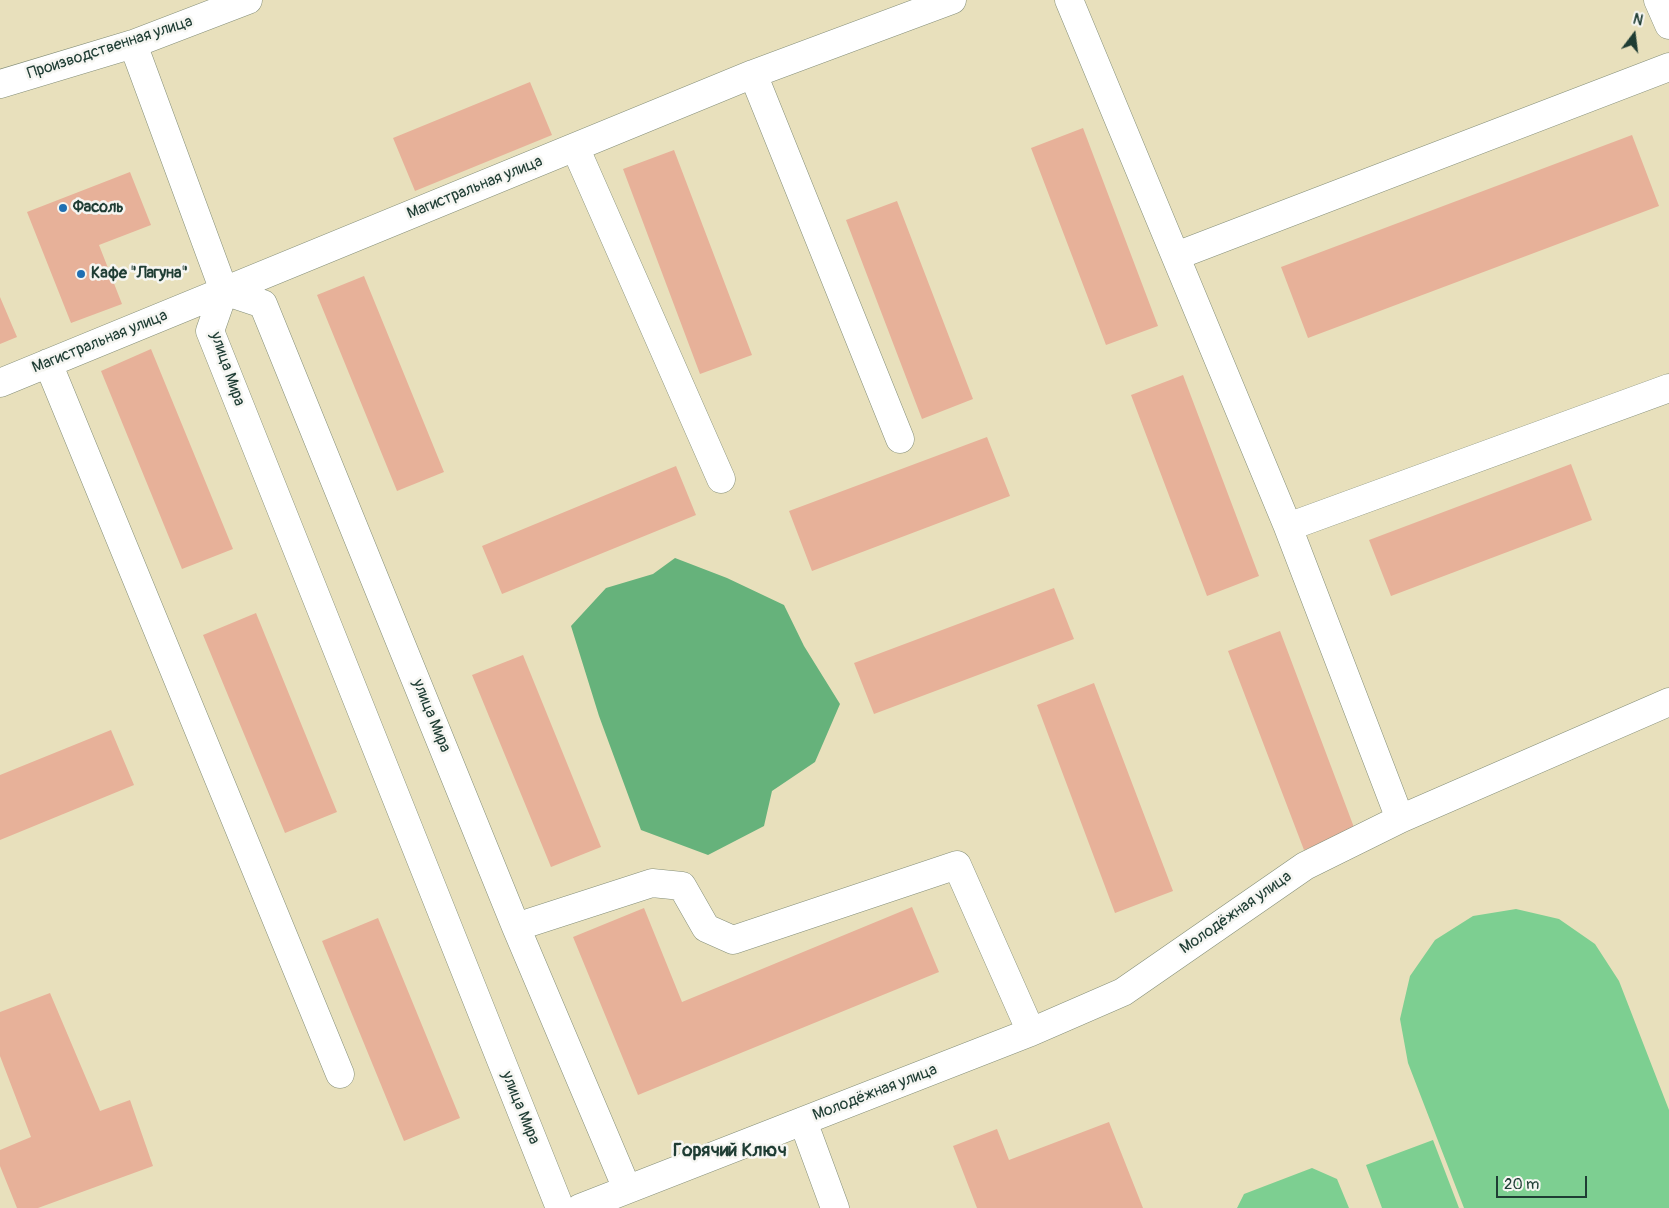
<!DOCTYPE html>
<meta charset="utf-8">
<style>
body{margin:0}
#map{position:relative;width:1669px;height:1208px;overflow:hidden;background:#e8e0bc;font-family:Pangolin,sans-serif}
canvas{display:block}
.north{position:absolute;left:1609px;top:10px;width:50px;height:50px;-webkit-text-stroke:4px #f6f6f2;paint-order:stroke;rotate:15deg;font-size:14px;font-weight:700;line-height:20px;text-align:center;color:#1f3d34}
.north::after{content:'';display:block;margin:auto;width:18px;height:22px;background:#1f3d34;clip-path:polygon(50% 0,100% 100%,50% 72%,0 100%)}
.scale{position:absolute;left:1496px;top:1176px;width:91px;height:22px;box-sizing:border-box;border:2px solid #1f3d34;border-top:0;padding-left:6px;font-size:15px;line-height:18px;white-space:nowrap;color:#1f3d34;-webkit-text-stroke:4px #f6f6f2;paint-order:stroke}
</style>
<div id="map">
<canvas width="1669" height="1208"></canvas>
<div class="north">N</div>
<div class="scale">20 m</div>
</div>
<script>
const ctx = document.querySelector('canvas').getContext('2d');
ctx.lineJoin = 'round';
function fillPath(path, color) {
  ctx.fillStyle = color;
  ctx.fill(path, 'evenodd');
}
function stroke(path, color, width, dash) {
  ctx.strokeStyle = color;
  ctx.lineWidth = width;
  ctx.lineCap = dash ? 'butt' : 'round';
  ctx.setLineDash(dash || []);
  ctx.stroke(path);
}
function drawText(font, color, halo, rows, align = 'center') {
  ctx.font = font + ' Pangolin,sans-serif';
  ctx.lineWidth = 5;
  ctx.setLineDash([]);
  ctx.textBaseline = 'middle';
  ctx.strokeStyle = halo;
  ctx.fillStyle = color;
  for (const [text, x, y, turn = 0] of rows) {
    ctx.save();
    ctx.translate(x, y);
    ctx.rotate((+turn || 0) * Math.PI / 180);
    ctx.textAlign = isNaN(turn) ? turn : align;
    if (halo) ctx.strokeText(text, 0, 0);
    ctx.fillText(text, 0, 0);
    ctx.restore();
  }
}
const green = new Path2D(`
 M1516,909L1559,919L1595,944L1619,981L1669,1110V1208H1464L1408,1063L1400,1019L1410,976L1435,940L1473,916Z
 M1433,1140L1459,1208H1382L1366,1165Z
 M1312,1168L1337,1179L1349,1208H1237L1244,1194Z`);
const forest = new Path2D(`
 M675,558L727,578L784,605L804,646L840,704L815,762L772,791L764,826L708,855L641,830L599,716L571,626L606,588L653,574Z`);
const building = new Path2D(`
 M530,82L552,135L415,191L393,138Z
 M1083,128L1158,326L1106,345L1031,148Z
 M1632,135L1659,206L1308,338L1281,267Z
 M674,150L752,355L700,374L623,169Z
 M130,172L151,225L99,245L122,304L71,323L27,212Z
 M897,201L973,399L922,419L846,220Z
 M364,276L444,472L397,491L317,295Z
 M0,297L17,337L0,344Z
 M151,349L233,549L182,569L101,371Z
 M1183,375L1259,576L1207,596L1131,395Z
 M987,437L1010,496L812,571L789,511Z
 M1571,464L1592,520L1391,596L1369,540Z
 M676,466L696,515L502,594L482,546Z
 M1054,588L1074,639L874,714L854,663Z
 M256,613L337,812L285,833L203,635Z
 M1280,631L1355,830L1304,850L1228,651Z
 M523,655L601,847L551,867L472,675Z
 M1094,683L1173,891L1115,913L1037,705Z
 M111,730L134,785L0,840V775Z
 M912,907L939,972L638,1095L573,937L644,908L682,1002Z
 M378,918L460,1118L404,1141L322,941Z
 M50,993L100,1111L130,1100L153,1166L38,1208H17L0,1166V1150L31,1137L0,1056V1012Z
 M1109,1122L1143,1208H977L953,1146L997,1129L1009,1160Z`);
const minor = new Path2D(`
 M1069,0L1288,527L1400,819
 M1658,0L1669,25
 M133,44L224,291
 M753,74L900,439
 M0,84L133,44L248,0
 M575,147L721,479
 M1176,256L1669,67
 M224,291L263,304L516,927L627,1189
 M224,291L210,331L560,1208
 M48,363L340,1074
 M0,383L753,74L952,0
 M1288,527L1669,388
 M516,927L652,883L682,886L706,928L733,940L957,865L1031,1032
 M803,1121L835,1208
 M580,1208L1031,1032L1123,992L1305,866L1400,819L1669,702`);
const markers = [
 [63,208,5,"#1f6fb2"],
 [81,274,5,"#1f6fb2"]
];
const streetNames = [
 ["Производственная улица",110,48,-18],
 ["Магистральная улица",475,188,-22],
 ["Магистральная улица",100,342,-22],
 ["улица Мира",227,369,71],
 ["улица Мира",431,716,68],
 ["Молодёжная улица",1236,913,-35],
 ["Молодёжная улица",875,1093,-21],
 ["улица Мира",520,1108,68]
];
const poiNames = [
 ["Фасоль",73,208],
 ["Кафе \"Лагуна\"",91,274]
];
const quarterNames = [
 ["Горячий Ключ",730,1151]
];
fillPath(green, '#7dcf91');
fillPath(forest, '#66b27b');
fillPath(building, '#e7b199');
stroke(minor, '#848e78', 29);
stroke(minor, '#fff', 28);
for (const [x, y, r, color] of markers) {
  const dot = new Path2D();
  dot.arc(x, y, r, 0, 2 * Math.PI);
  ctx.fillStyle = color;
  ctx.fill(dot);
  stroke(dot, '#f6f6f2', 2);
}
drawText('16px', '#1f3d34', '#f6f6f2', streetNames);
drawText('bold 16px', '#1f3d34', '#f6f6f2', poiNames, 'left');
drawText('bold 19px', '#1f3d34', '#f6f6f2', quarterNames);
</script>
